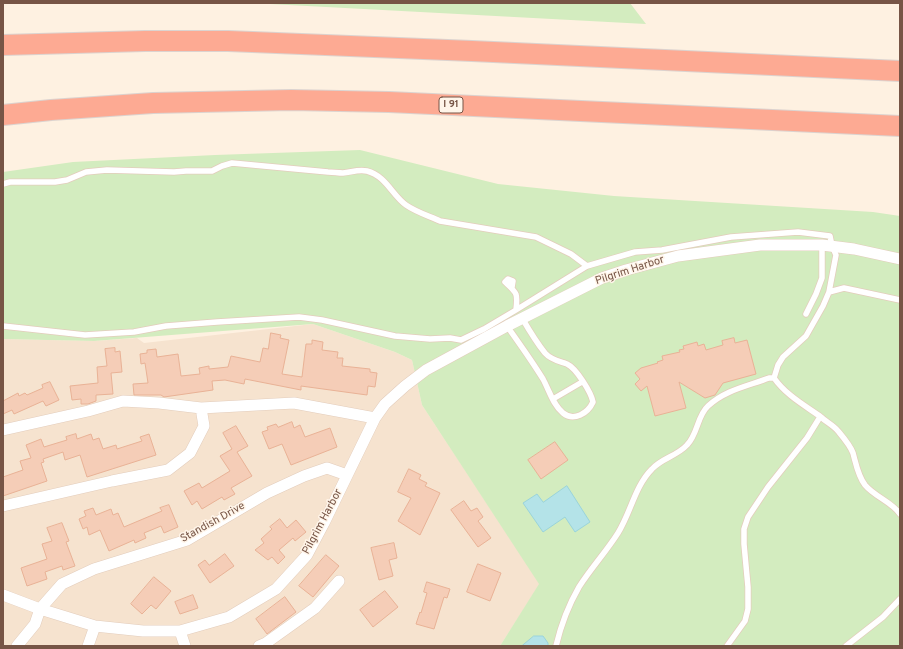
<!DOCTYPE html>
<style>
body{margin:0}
#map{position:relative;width:903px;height:649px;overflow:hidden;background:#fef1e1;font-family:Overpass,sans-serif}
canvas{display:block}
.frame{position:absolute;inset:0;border:4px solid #775546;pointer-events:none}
</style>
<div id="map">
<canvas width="903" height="649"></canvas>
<div class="frame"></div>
</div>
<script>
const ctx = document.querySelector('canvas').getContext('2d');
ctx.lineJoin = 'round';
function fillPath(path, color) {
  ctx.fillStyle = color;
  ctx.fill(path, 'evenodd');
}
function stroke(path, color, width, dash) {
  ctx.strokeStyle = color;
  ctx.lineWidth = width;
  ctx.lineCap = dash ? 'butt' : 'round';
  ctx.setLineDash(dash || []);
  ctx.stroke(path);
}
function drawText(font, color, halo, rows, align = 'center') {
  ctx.font = font + ' Overpass,sans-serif';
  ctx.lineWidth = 3;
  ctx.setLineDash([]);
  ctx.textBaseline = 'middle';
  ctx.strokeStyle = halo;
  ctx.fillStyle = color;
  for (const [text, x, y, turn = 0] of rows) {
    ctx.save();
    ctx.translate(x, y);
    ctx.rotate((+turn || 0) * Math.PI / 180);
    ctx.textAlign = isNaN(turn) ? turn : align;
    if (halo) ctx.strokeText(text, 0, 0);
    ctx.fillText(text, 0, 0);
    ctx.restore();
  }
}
const residential = new Path2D(`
 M313,324L395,352L412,360L422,405L540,584L500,646H3V339L94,341L137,338L144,343Z`);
const green = new Path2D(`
 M251,3H630L646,24Z
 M360,150L498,184L614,196L873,212L900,216V646H500L539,584L422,405L412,360L395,352L313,324L94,341L3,339V172L73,162L215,155Z`);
const water = new Path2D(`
 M567,486L590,522L575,532L565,517L543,532L523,503L537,494L543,502Z
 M534,636H543L548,643V646H522Z`);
const building = new Path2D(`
 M271,333L281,335L280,338L289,340L282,374L302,377L306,344H312V340L323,342L322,350L338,352L337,358H343L342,366L370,369V372L377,373L375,387L368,386L367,395L301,386V390L245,379L244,384L225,380L212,381L213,390L164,397L161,395H134L133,384L148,383L145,363L141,364L140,354L147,353V350L156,349L157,357L178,354L181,376L200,374L199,368L209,366V369L228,367L231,356L260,362L263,348L268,349Z
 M734,338L735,343L747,340L756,374L723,383L715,395L705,398L679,382L686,408L655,416L647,386L641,391L635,384L640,379L635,373L641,368L658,363L657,362L663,360L662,356L680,352L679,350L684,349L683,346L697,342L698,346L704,344L706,350L723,345L722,341Z
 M115,348V352L120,351L122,372L111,373L113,394L96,395V401L88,404H81V399L72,400L70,386L98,383L97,367L107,366L105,349Z
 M50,382L59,400L46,406L43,401L14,414L12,410L3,414V401L18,393L19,396L25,393L27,395L43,388L42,385Z
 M292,422L294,428L300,425L305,437L330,428L337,447L291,465L282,444L269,449L262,432L268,430L267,427L276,424L278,427Z
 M236,426L248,446L237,452L252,476L231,488L235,494L224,500L222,497L202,509L197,501L192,505L184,491L199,483L202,488L230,471L220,456L232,449L223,433Z
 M76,434L77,439L91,434L93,440L99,438L103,449L116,445L117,449L142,441L140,437L149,434L156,455L87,477L80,455L65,460L63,452L43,459L44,462L41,463L47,481L3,496V477L23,470L20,461L31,458L26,445L41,439L44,447L67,440L66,437Z
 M555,442L568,460L541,479L528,460Z
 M409,469L421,475L419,479L427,483L425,486L440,493L420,535L398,521L411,498L398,492Z
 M464,501L471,511L477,508L483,517L478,521L491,538L478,547L451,510Z
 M169,505L178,527L164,533L161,526L144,533L146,538L135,543L134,540L109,551L100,530L89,535L87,527L83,529L79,519L86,516L84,511L93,508L96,515L111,509L113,515L118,513L124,527L162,511L160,508Z
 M280,519L287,528L296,520L306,532L295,541L293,538L279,550L285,557L278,564L272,557L268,560L255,550L264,543L261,539L272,529L270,527Z
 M62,523L69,541L66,542L75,566L63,570L62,566L45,572L47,579L27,586L21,568L47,559L42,544L52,541L47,528Z
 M394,543L397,558L389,560L393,576L379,580L371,548Z
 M225,554L234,566L210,583L198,565L205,560L209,565Z
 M326,555L339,566L313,597L299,586Z
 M478,564L501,573L490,601L467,592Z
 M154,577L171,591L156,609L151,605L142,614L131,604Z
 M427,582L450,589L447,598L444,597L434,629L416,624L420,612L421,613L427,593L424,592Z
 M385,591L398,607L373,627L360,610Z
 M193,595L198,608L180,614L175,602Z
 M285,597L296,612L267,634L256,619Z`);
const service = new Path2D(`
 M3,184L10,182H55L67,180L86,172L107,170L174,172L186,171H212L222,166L232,163L328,172C333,172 338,173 343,173C352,172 359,169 367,171C386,176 392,195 406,205C416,212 429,216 440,221L536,237L571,254L587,266
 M512,287L513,281L508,279L505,282C517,293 518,293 516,310
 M829,292L844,288L900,300
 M806,314L816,294L822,278V245
 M3,326L85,335L134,332L166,326L217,322L299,317L322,320L395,336L430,339L450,338L461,340L484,329L516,310L587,266L635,252L662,250L731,237L798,232L830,236L832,246L836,255L829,292L823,306L806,336L783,357L778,365L774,378
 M507,326C519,343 532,361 543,379C549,390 553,405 563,413C574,422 588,413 593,402C591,392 576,368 567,364C559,361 551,360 545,353C536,342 529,330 522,318
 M774,378C786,395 804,405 821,417C826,422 833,425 838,431C843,437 850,445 853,453C856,464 858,476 865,485C875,497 892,502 900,514
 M553,399L582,382
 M556,646C561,625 568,606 579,587C591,568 606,552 618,533C631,512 635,486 652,469C662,458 677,456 687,445C698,434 697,416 708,406C725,390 748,386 769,378H774
 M727,646L745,621L748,609V587L744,544V529L748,517L768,487L807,438L820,417
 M846,646L883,617L900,599`);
const minor = new Path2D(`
 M3,430L88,411L123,401L159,403L201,408L294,403L375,418
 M3,506L112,481L168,470L190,453L204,426L201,408
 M3,595L40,609L95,626L143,631H180L229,617L276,589L307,555L324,523L375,418L385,404L405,386L426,370L507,326L602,278L626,270L678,256L760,245H822L854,249L900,259
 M180,631L185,646
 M17,646L35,624L40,609L62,584L94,569L187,540L267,493L304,476L327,468L347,475
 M88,646L95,626
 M259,646L266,643L315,608L339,581`);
const motorway = new Path2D(`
 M3,45L145,41H228L472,51L900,71
 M3,115L51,110L153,103L291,100L389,102L900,126`);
const shields = [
 [451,105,24]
];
const shieldNames = [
 ["I 91",451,105]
];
const streetNames = [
 ["Pilgrim Harbor",630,271,-18],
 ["Pilgrim Harbor",323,522,-62],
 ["Standish Drive",213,523,-29]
];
fillPath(residential, '#f6e3cf');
fillPath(green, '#d3ecbf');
fillPath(water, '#b4e3e8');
stroke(water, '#9ad4db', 1);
fillPath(building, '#f5cdb7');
stroke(building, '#e9b296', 1);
stroke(service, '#e3cdbc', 7);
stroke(minor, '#e3cdbc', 12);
stroke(motorway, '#dcd3cf', 22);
stroke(service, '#fff', 5.5);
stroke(minor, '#fff', 11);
stroke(motorway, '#fdaa93', 20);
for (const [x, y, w] of shields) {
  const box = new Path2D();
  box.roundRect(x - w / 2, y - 8, w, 16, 3);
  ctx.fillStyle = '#fff5e9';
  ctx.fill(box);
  stroke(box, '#775546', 1);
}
drawText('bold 10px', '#775546', null, shieldNames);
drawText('11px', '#775546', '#fff5e9', streetNames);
</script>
